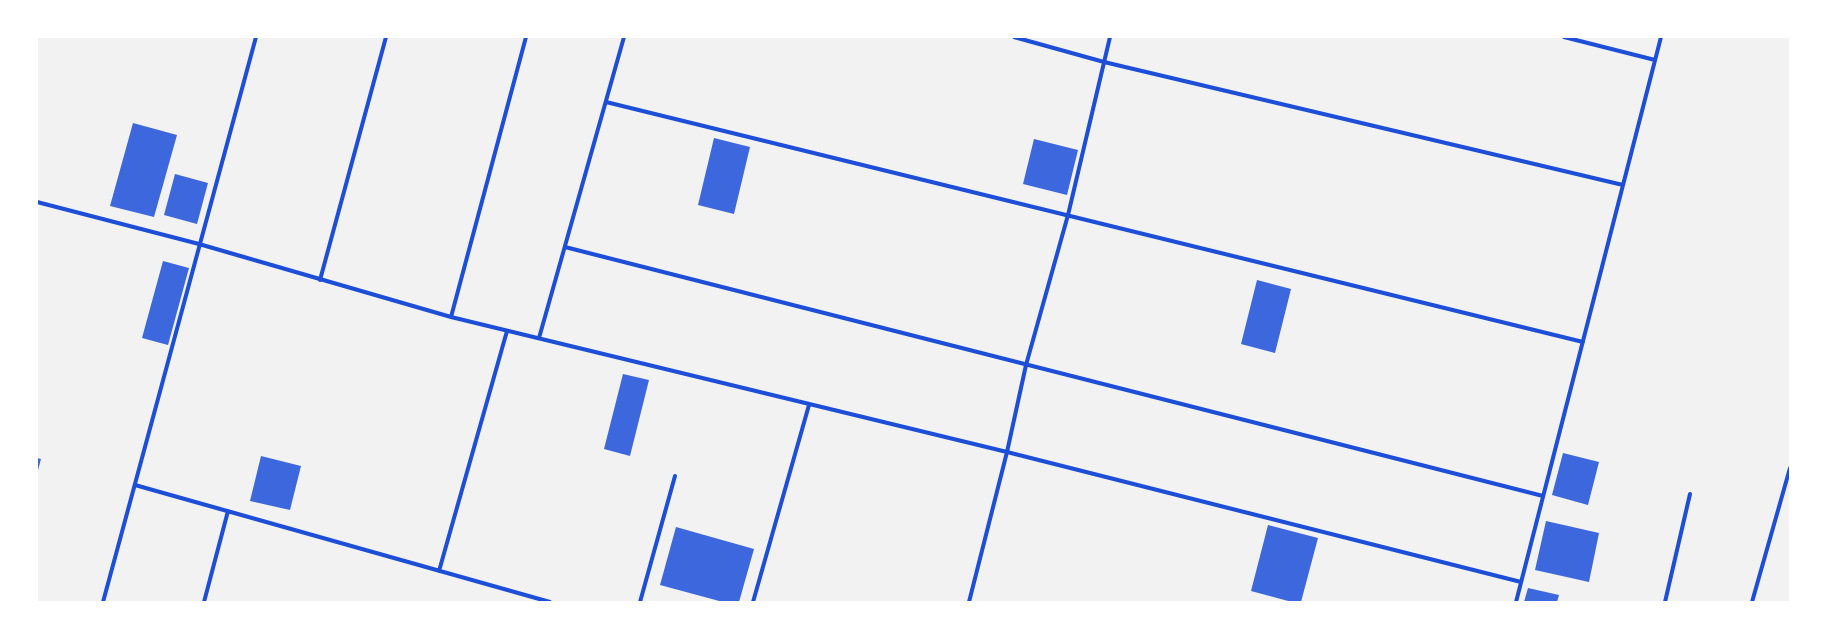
<!DOCTYPE html>
<style>
body{margin:0}
#map{position:relative;width:1827px;height:639px;overflow:hidden;background:#f2f2f2;font-family:Montserrat,sans-serif}
canvas{display:block}
.frame{position:absolute;inset:0;border:38px solid #fff;pointer-events:none}
</style>
<div id="map">
<canvas width="1827" height="639"></canvas>
<div class="frame"></div>
</div>
<script>
const ctx = document.querySelector('canvas').getContext('2d');
ctx.lineJoin = 'round';
function fillPath(path, color) {
  ctx.fillStyle = color;
  ctx.fill(path, 'evenodd');
}
function stroke(path, color, width, dash) {
  ctx.strokeStyle = color;
  ctx.lineWidth = width;
  ctx.lineCap = dash ? 'butt' : 'round';
  ctx.setLineDash(dash || []);
  ctx.stroke(path);
}
const building = new Path2D(`
 M133,123L177,135L154,217L110,206Z
 M714,138L750,147L734,214L698,205Z
 M1034,139L1078,150L1067,195L1023,184Z
 M175,174L208,183L197,224L164,215Z
 M163,261L189,268L168,345L142,338Z
 M1257,280L1291,289L1275,353L1241,344Z
 M623,374L649,380L630,456L604,449Z
 M1563,453L1599,462L1588,505L1552,495Z
 M261,456L301,466L290,510L250,501Z
 M37,458L41,459L37,474Z
 M1546,521L1599,533L1589,582L1535,570Z
 M1268,525L1318,538L1301,602H1292L1251,591Z
 M676,527L754,549L739,602H723L660,585Z
 M1528,588L1559,595L1557,602H1524Z`);
const minor = new Path2D(`
 M1014,37L1104,62L1623,185
 M1564,37L1655,60
 M606,102L1583,342
 M37,202L199,244L451,317L1007,452L1521,582
 M565,247L1543,496
 M320,280L386,37
 M451,317L526,37
 M539,338L624,37
 M135,485L550,602
 M439,571L507,331
 M103,602L256,37
 M204,602L228,511
 M640,602L675,476
 M753,602L809,405
 M969,602L1007,452L1026,365L1068,215L1110,37
 M1516,602L1661,37
 M1665,602L1690,494
 M1752,602L1790,468`);
fillPath(building, '#3d67dc');
stroke(minor, '#1d4ed8', 4);
</script>
